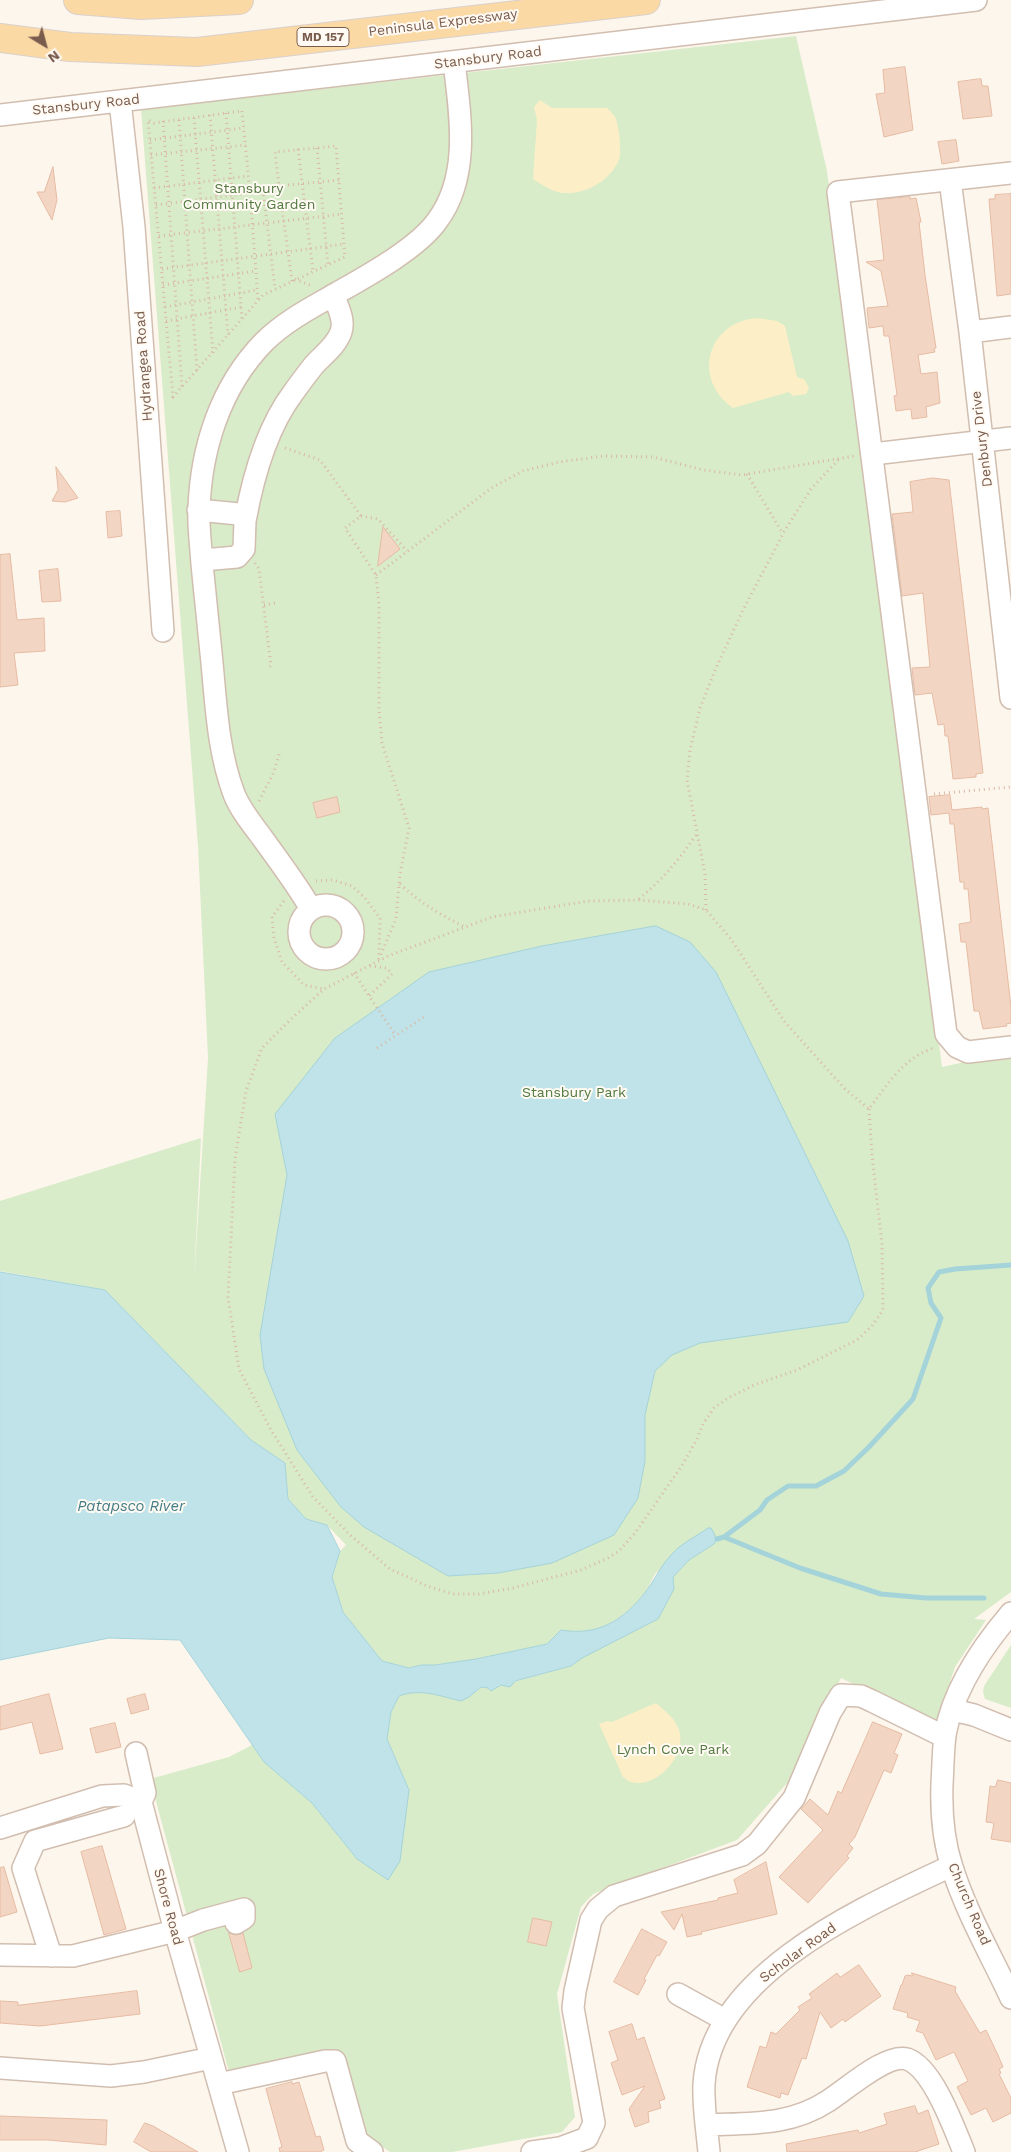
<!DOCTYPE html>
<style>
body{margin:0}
#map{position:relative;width:1011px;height:2152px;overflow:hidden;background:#fdf6ec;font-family:"Work Sans",sans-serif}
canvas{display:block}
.north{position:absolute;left:20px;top:20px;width:50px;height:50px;-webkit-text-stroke:4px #fffaf3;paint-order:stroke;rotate:143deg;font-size:14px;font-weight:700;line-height:20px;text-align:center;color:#7a5c4d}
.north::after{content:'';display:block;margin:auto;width:18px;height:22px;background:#7a5c4d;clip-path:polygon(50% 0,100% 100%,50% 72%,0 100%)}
</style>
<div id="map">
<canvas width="1011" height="2152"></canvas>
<div class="north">N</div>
</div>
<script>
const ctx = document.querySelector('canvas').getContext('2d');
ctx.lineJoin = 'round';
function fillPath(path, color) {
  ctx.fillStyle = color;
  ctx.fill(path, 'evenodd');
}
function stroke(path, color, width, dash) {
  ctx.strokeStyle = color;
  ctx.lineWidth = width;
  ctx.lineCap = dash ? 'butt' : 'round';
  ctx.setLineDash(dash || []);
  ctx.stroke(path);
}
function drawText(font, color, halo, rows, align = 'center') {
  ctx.font = font + ' "Work Sans",sans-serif';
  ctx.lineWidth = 4;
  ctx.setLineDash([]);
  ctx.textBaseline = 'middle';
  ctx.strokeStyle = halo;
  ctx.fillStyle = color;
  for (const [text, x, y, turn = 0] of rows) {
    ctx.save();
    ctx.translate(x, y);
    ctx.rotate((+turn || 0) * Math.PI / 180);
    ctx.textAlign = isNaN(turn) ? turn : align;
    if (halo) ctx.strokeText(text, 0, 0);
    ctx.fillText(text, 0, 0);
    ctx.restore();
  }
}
const green = new Path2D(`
 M796,36L827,171L942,1067L1011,1052V1592L974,1619L986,1620L955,1667L936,1724L841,1678L788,1782L737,1840L593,1894L581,1907L557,1994L575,2117L562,2132L452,2152H390L364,2134L337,2050L229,2072L150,1779L229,1757L252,1745L264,1762L312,1803L357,1859L409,1790L387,1739L391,1712L399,1696L410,1692H432L450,1698L469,1697L481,1687L488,1688L502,1685L571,1666L673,1577L689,1560L714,1544C701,1550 667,1563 658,1571C653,1575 650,1585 646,1591C624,1620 599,1637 561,1630L547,1644L476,1659L435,1665H421L409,1668L382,1661L343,1612L332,1577L340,1551L346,1545L327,1525L306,1519L288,1499L285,1463L251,1440L105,1290L0,1271V1201L201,1138L194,1281L208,1058L198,846L141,109Z
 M1011,1645V1708L985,1699L983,1692L984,1686Z`);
const sand = new Path2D(`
 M540,100L552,108H607C610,111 613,114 615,117C619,124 622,152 619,160C610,180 588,194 565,193C554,193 542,185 533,179L537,120L534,107Z
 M758,318L777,321L785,326L797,377L804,379L809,388L806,394L793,396L789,392L733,408C691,378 708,321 758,318Z
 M656,1703C665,1711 675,1718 679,1730C687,1753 661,1784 637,1783C631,1783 627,1780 623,1777L599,1724L607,1721L612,1722Z`);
const water = new Path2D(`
 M656,926L690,942L716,972L848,1241L864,1296L848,1322L700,1343L672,1355L655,1371L645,1415V1461L638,1498L614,1535L552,1563L498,1573L448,1576L364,1527L341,1507L297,1450L264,1369L260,1335L287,1175L275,1114L335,1038L429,972L542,946Z
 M0,1272L105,1290L251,1440L285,1463L288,1499L306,1519L327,1525L340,1551L332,1577L343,1612L382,1661L409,1668L421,1665H435L476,1659L547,1644L561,1630C601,1637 629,1617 651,1584C658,1573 663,1563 673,1553C682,1543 697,1536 708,1528H711L717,1539L714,1544L689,1560L673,1577L674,1589L658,1619L582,1658L571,1666L515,1681L510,1687L501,1685L491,1691L488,1688L481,1687L469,1697L461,1701C439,1696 421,1688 399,1696L391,1712L387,1739L409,1790L400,1861L388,1880L357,1859L312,1803L264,1762L180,1640L109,1638L0,1660Z`);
const stream = new Path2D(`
 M724,1537L760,1510L767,1500L788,1486H816L844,1471L869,1447L913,1399L941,1318L931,1303L928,1288L939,1272L955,1269L1011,1265
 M717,1539L724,1537L800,1568L881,1594L926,1598H984`);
const building = new Path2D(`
 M905,67L913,130L884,137L876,94L885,93L883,70Z
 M981,79L982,86H988L992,116L963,119L958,82Z
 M956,140L959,161L942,164L938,142Z
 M53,167L57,200L52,220L37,192H44Z
 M1011,194V294L997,296L989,199H995V195Z
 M910,197V199L916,198L921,222H919L925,275L936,348L934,349L935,352L918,355L921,374L937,372L940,403L926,407L927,417L912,419L911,409L896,411L894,396L897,395L889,336H884L883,326L869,328L867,308L888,306L881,271L866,262L884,260L877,200Z
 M56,467L78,498L65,502L52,501L58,490Z
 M933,478L949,480L983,773L976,774V777L953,779L948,736H945L944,724L938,725L932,693L915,695L912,668L930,667L923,593L902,596L892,514L913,512L910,482Z
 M120,511L122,536L108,538L106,512Z
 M383,527L400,549L378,566Z
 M10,554L17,620L44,618L45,651L14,653L18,685L0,687V555Z
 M58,569L61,601L42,602L39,571Z
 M950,795L952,810L982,807V809L988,808L1011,1007V1023L1006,1024L1007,1026L983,1029L979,1011H974L966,942H961L959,924L971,922L968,889H964V882H960L954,824H950L949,813L931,815L929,797Z
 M337,797L340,812L317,818L313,803Z
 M49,1694L63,1749L40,1754L32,1722L0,1730V1707Z
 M145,1694L149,1709L131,1714L127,1699Z
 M873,1722L902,1734L894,1753L898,1755L891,1773L884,1770L855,1837L849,1844L853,1848L847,1856L849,1858L808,1903L779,1877L823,1830L801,1809L810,1799L828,1815L838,1791L841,1793Z
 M115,1723L121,1747L96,1753L90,1729Z
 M998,1780L1011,1783V1842L991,1839L994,1823L986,1822L990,1786L995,1787Z
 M102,1846L126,1929L104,1935L81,1852Z
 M766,1862L777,1914L701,1932L702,1934L687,1937L682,1914L674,1930L661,1912L718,1900V1898L738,1893L734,1880Z
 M4,1867L17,1912L0,1917V1868Z
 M533,1918L552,1922L546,1946L528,1942Z
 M642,1929L667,1942L659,1956L657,1955L644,1979L646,1980L638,1995L614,1982Z
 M229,1933L236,1935L243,1933L252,1968L240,1972Z
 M859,1965L881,1996L845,2022L843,2019L831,2028L820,2012L806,2059L802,2058L788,2095L781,2093L780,2098L747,2087L760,2046L766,2048L771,2032L776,2034L800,2010L798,2007L812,1998L809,1994L837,1973L840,1977Z
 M912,1973L956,1987L955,1991L980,2033L986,2030L998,2055L1003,2067L999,2069L1001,2073L999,2074L1011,2098V2113L993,2122L986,2108L971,2115L957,2087L968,2081L954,2052L936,2060L923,2033L916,2031L920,2021L907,2017L908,2013L893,2009L901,1985H902L905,1976L907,1975L912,1976Z
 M137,1991L140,2014L40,2026L0,2023V2001L18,2002V2005Z
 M632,2024L637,2040L644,2037L665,2099L659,2101L661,2108L648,2112L649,2122L635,2127L629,2109L645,2086L622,2095L611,2063L618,2060L609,2032Z
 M292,2082V2084L299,2082L316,2137L320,2136L324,2150L320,2152H280L279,2148L282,2147L266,2089Z
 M915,2106L918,2114L928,2110L939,2144L915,2152H787L786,2144L858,2130L859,2133L887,2124L884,2114Z
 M0,2116L107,2120L106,2145L48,2140H0Z
 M145,2123L153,2126L198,2152H151L134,2142Z`);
const path = new Path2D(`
 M242,111L250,193L279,186L275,152L336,146L345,257L263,295L173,397L148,120L154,123Z
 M226,113L242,319
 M210,115L228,335
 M194,118L213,353
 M179,120L197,371
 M163,121L182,387
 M150,140L244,128
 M317,148L328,265
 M298,149L313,271
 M151,155L246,145
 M154,188L248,176
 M263,190L275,289
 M156,205L250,193L258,300
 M159,236L342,214
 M162,269L344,244
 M295,279L312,286
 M292,281L279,186L339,180
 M163,285L256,271
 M165,307L257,290
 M166,321L241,307
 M285,448L320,460L361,516L345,528L376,575L379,604V710L382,743L409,828L400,874L396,919L378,961
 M747,474L783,534
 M361,516L378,519L407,551
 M255,563L259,569L271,665L269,668
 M376,575L493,487L523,471L559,462L604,456L653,457L703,470L742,475L854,456
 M264,605L275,603
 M934,794L1011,787
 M259,801L274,772L280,751
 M316,881L333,880L352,886L365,898L380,918L379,955
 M400,884C420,903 441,915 465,927
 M639,899C662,880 679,860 696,835
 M284,901L272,917L274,938L282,962L304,985L324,989
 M706,910L705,874L687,780L690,750L700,708L716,668L743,610L784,532L811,489L839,459
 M370,966L387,968L392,974L369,996L396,1036
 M354,973L369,996
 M377,1048L424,1017
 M869,1109L872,1155L882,1245L883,1310L872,1326L857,1340L797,1370L754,1385L728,1398L714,1408L703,1424L696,1441L681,1467L635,1533L619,1551L608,1558L581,1570L513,1588L479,1594H453L427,1586L390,1569L350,1535L313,1497L271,1430L239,1369L228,1298L235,1159L246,1091L262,1048L289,1021L324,989L388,956L492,917L588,901L638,900L688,904L706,910L731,939L784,1021L845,1089L869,1109C887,1085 904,1057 934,1048`);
const minor = new Path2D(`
 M120,101L134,227L163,631
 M0,115L976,0
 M1011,173L838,192L946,1034L957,1047L968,1052L1011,1047
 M950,180L970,332L1011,698
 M970,332L1011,327
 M873,454L1011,438
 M198,510L239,514L245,521L244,549L237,557L202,560
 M245,521C253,477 266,429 293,393C300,383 307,374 314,365C323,355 336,346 341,332C345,320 338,307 333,295
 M299 932a27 27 0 1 1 54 0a27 27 0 1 1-54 0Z
 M311,909C296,883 278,860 261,836C251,823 240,809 234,794C217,749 216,700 211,653C208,623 205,593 202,564C201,546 198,527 199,509C201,449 220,387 264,342C285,321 311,308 337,293C367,276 418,248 437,221C471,176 460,114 454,62
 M1011,1613C982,1647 953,1690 945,1735C943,1751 943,1768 942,1784C941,1812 943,1840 952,1867C966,1912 991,1955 1011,1998
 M953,1710L974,1715L1011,1730
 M136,1753L145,1793L141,1802
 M0,1828L102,1796L124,1795L141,1802L175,1931L238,2152
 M0,1955L73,1956L175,1931L203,1920L244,1909V1918L236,1923
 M51,1956L23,1868L35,1841L124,1816
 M678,1994L725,2020
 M0,2068L111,2076L144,2072L211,2058
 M219,2084L325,2061H335L357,2141L372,2152
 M706,2125C750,2123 790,2126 828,2101C846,2090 886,2053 907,2059C933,2068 954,2128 964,2152
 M532,2152L560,2148L587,2138L594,2123L573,2008L575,1991L591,1920L598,1909L614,1896L742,1855L757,1844L794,1798L830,1713L841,1695L861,1696L872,1701L945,1737
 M709,2152C707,2130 703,2107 704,2084C711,1973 864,1907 951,1866`);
const major = new Path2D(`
 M78,0L141,5L239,0
 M0,38L70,47L197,52L646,0`);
const shields = [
 [323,37,52]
];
const shieldNames = [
 ["MD 157",323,37]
];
const streetNames = [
 ["Peninsula Expressway",443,23,-7],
 ["Stansbury Road",488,58,-7],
 ["Stansbury Road",86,105,-6],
 ["Hydrangea Road",144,366,-94],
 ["Denbury Drive",982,439,-97],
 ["Church Road",969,1904,67],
 ["Shore Road",168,1907,75],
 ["Scholar Road",798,1953,-36]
];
const parkNames = [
 ["Stansbury",249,189],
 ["Community Garden",249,205],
 ["Stansbury Park",574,1093],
 ["Lynch Cove Park",673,1750]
];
const waterNames = [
 ["Patapsco River",131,1507]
];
fillPath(green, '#d8ecc9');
fillPath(sand, '#fcefc7');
fillPath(water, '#bfe3e8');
stroke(water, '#a5d3da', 1);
stroke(stream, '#a5d3da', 5);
fillPath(building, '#f3d5c3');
stroke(building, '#e6bba3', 1);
stroke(minor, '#d1beb0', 24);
stroke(major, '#dad1cd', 30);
stroke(path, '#d9b8a5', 3, [1, 4]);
stroke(minor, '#fff', 21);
stroke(major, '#fbd9a5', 28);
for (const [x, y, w] of shields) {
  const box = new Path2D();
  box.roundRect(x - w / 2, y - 9.5, w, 19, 4);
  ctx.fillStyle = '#fffaf3';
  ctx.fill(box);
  stroke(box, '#7a5c4d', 1);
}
drawText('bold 12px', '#7a5c4d', null, shieldNames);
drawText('14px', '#7a5c4d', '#fffaf3', streetNames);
drawText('14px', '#537a41', '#fffaf3', parkNames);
drawText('italic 15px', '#437c86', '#fffaf3', waterNames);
</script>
